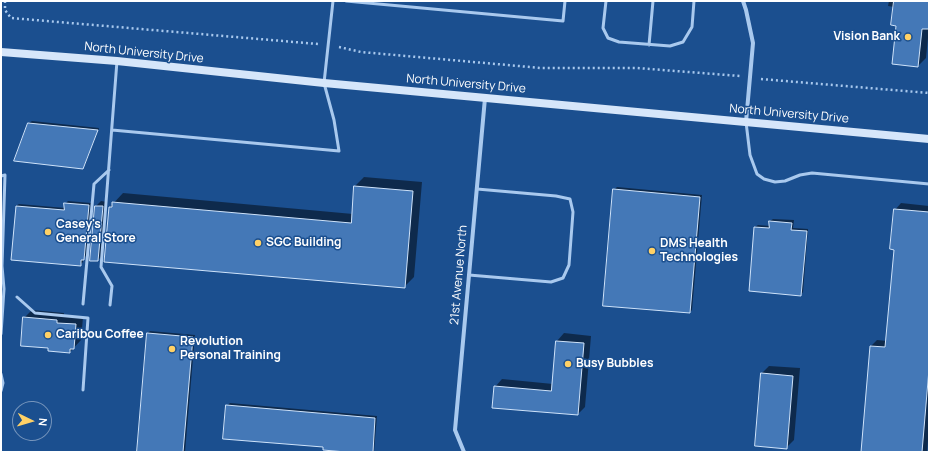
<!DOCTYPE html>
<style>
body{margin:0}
#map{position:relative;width:930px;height:453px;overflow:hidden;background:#1b4f8f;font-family:Manrope,sans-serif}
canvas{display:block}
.frame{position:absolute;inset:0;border:2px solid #fff;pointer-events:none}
.north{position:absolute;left:12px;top:401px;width:40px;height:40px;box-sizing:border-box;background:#1b4f8f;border:1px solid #7695bc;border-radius:50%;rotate:95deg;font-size:11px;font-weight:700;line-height:16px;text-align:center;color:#fff}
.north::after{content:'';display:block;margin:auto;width:14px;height:18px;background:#ffd166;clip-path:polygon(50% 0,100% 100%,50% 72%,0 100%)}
</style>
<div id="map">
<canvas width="930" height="453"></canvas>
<div class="frame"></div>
<div class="north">N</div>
</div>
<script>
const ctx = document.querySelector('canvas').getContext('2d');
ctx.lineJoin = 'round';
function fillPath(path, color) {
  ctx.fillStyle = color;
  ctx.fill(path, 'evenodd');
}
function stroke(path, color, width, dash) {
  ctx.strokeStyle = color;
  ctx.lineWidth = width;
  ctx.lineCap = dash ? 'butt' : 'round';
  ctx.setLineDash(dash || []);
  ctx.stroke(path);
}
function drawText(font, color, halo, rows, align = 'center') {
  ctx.font = font + ' Manrope,sans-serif';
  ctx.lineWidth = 3;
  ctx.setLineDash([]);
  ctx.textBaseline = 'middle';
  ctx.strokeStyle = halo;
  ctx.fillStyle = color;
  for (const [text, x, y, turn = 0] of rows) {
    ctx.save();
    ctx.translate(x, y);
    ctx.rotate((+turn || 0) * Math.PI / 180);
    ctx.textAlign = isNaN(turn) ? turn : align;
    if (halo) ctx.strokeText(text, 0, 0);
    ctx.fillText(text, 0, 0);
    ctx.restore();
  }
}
const shadow = new Path2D(`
 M889,1H929V28L926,58L918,66L897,25L894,7L888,6Z
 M32,121L99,128L85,165L83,168L15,161L29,123Z
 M364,177L422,182L414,277L404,287L110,207L123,193L353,214L355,186Z
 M617,187L702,195L692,310L690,312L614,190Z
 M68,201L91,203L86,256L83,259V262L80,265L16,206L19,204L65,208V204Z
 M101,201L107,202L103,255L98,260L96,206Z
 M901,203L929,206V429L927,452H862L871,346L877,340L887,341L895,249V210Z
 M773,219L794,220L793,228L808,229L803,292L801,295L750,290L755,227L758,225L770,226V221Z
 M32,310L64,313V316L83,317L81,340L70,352L49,347L24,318Z
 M150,331L195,335L185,452H138L148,333Z
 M564,333L591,336L585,407L578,414L495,387L502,379L553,384L557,341Z
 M769,366L800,368L794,440L786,448L762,373Z
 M230,403L377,416L374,451L373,452H358L324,446L227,406Z`);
const building = new Path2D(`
 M894,1H929V29H922L918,67L892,64L896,26L891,25Z
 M28,123L98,130L83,169L14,161Z
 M354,186L413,191L405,288L104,262L109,207H112V202L351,223Z
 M613,189L700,197L690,313L603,306Z
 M64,203L89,205L84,260H81V266L11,260L16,206L64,210Z
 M95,206H103L98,261H90Z
 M894,209L929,212V369L922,452H861L870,346L885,347L894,250L890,249Z
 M769,221L792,223L791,230L807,231L801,296L749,291L754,227L769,228Z
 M23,317L57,320V323L76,324L74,349H70V353L48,351V348L21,346Z
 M147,333L193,337L183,452H137Z
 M556,341L584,343L578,415L492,408L494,386L551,391Z
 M761,373L793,376L787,449L755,446Z
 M226,405L375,418L373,452H346L323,450V447L223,439Z`);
const path = new Path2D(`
 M5,1V10L11,18L318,44
 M339,47L361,52L541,68H637L740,76
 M761,79L929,93`);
const service = new Path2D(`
 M346,1L563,21L565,1
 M606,1L603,28L608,38L619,42L670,46L683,42L692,27L694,1
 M649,45L653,1
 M746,122L750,155L757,174L764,179L775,182L785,181L800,175L812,173L929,184
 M112,130L339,151L334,120L324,83L333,1
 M1,176L5,175L2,266L4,289L1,334
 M469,275L551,282L563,278L569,265L573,212L570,199L556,196L477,189
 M17,297L35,313L88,318L83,390
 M83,304L94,184L109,170
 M110,305L112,286L101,267L117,61
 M1,374L3,383L1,391`);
const minor = new Path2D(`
 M743,1L746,10L753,43L746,122
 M464,452L455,430L485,98`);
const secondary = new Path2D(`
 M1,52L117,61L324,83L929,139`);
const markers = [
 [908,37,4,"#ffd166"],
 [48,232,4,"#ffd166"],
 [258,243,4,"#ffd166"],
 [652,251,4,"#ffd166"],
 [48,335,4,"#ffd166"],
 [172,349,4,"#ffd166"],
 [568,364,4,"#ffd166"]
];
const poiNames = [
 ["Vision Bank",900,37,"right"],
 ["Casey's",56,225],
 ["General Store",56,239],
 ["SGC Building",266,243],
 ["DMS Health",660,244],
 ["Technologies",660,258],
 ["Caribou Coffee",56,335],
 ["Revolution",180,342],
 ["Personal Training",180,356],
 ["Busy Bubbles",576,364]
];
const streetNames = [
 ["North University Drive",144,53,6],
 ["North University Drive",466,84,5],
 ["North University Drive",789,114,5],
 ["21st Avenue North",459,275,-85]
];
fillPath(shadow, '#0007');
fillPath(building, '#4478b7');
stroke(building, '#cfe3fa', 1);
stroke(path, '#a9c9ee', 2.5, [2, 3]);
stroke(service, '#a9c9ee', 3);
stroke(minor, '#a9c9ee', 4);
stroke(secondary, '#d6e6fa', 8);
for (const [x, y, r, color] of markers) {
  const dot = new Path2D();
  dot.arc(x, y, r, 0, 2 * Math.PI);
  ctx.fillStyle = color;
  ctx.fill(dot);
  stroke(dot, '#1b4f8f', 1.5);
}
drawText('bold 12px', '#fff', '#1b4f8f', poiNames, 'left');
drawText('12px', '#fff', '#1b4f8f', streetNames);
</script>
